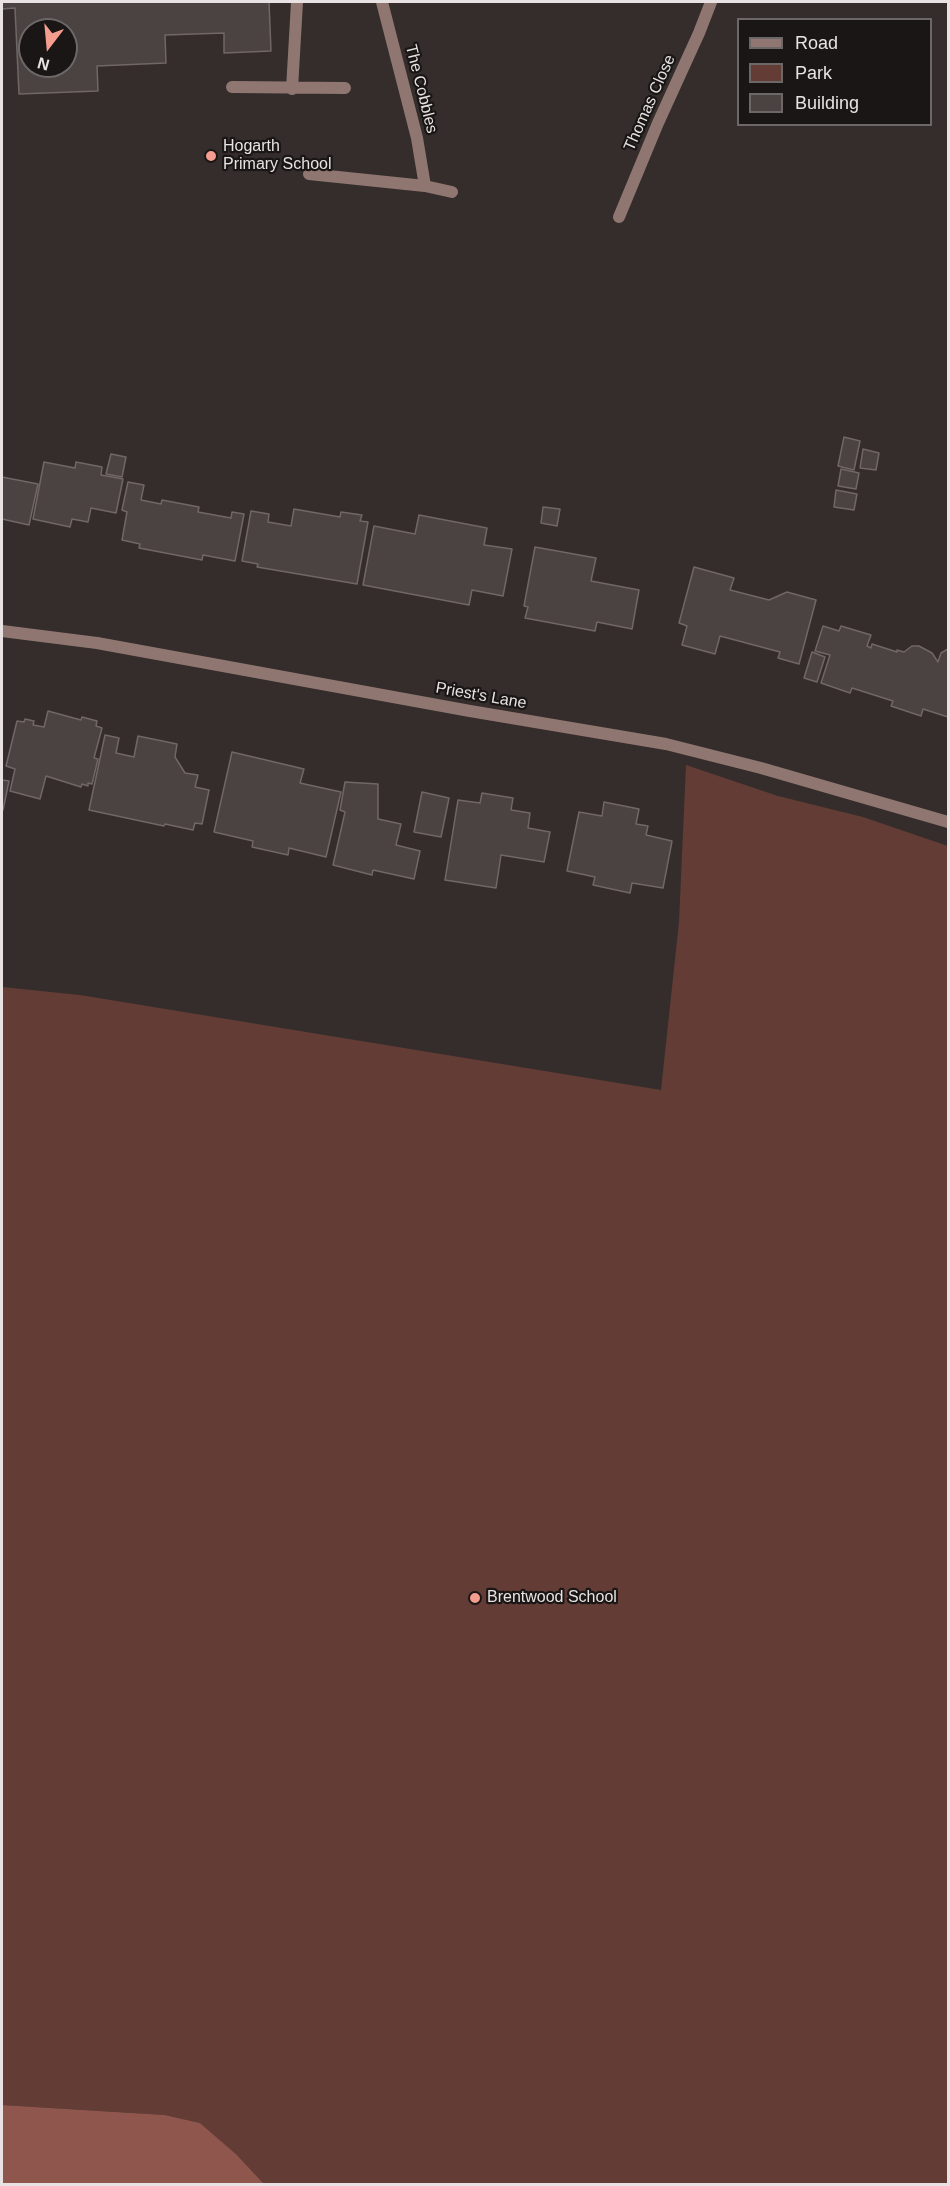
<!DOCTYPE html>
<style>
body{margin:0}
#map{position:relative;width:950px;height:2186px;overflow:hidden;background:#342d2b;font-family:Arial,sans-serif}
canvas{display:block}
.frame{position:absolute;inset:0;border:3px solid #e8e3e2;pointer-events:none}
.legend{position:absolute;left:737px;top:18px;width:195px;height:108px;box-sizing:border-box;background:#191615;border:2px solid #6c6867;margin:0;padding:8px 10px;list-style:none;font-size:18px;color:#e8e3e2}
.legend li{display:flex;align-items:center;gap:12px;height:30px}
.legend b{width:30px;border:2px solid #6c6867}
.north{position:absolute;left:18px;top:18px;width:60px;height:60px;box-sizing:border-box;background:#191615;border:2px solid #6c6867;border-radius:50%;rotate:196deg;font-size:16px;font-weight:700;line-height:24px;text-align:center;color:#e8e3e2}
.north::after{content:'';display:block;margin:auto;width:21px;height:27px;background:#f59d8e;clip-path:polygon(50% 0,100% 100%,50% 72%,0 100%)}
</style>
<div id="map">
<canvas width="950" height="2186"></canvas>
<div class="frame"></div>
<ul class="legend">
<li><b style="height:8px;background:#907671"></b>Road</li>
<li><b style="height:16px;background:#633c35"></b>Park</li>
<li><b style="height:16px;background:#4a4341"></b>Building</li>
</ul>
<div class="north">N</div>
</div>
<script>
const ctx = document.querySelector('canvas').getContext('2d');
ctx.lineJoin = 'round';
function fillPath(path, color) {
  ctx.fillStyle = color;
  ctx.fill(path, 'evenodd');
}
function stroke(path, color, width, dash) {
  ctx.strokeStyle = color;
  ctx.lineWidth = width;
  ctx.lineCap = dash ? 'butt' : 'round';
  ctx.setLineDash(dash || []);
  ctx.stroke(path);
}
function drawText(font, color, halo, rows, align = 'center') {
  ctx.font = font + ' Arial,sans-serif';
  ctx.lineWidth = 4.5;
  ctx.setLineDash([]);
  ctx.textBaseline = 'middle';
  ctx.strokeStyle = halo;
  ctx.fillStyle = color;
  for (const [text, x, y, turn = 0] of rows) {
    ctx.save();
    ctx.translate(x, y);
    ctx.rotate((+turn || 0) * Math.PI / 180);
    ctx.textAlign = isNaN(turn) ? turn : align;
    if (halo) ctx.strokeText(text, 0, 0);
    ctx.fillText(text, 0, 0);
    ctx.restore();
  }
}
const green = new Path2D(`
 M686,765L778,796L863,817L948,846V2184H264L237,2155L200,2123L165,2115L2,2105V987L80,995L661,1090L679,922Z`);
const forest = new Path2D(`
 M2,2105L165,2115L200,2123L237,2155L264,2184H2Z`);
const building = new Path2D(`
 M2,2H269L271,51L224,53V33L165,35L166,63L97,66L98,91L19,94L15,8L2,9ZM30,30H66V66H30Z
 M844,437L860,441L854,470L838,466Z
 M863,449L879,453L876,470L860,468Z
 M111,454L126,457L122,477L106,474Z
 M44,462L75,468L76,462L102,467L101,475L123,479L116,513L91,508L88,522L72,519L70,527L33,519Z
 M841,469L859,473L856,489L838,486Z
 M2,477L38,484L29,525L2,519Z
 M128,482L144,485L141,500L161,504L162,500L199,507L198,512L231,518L232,512L244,514L235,561L203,555L202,560L139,548L140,544L122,540L127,512L122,510Z
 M836,490L857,494L854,510L834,507Z
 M543,507L560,509L557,526L541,523Z
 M294,509L340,517L341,512L362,515L360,521L368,522L357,584L257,567L258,564L242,561L251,511L269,514L268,522L291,526Z
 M419,515L487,528L484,545L512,549L503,596L472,590L469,605L363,585L374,526L415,534Z
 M535,547L596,558L591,581L639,590L632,629L597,622L595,631L525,618L528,607L524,606Z
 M694,567L734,578L730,590L769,600L787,592L816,600L799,664L778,658L780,652L720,636L715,654L682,645L687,626L679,623Z
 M823,626L839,631L841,626L871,635L867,646L871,648L872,644L897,652V650L904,652L912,646H919L932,653L938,662L941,653L948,649V717L923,709L921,716L891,706L893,701L852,688L850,693L821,683L830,655L815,651Z
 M812,652L825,657L817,682L804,678Z
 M48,711L81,720L82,717L97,721L96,726L102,728L94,758L98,759L92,784L88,783V786L82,784L81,787L46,776L40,799L10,791L15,769L6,766L17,721L24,722L25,719L34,721L33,725L44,727Z
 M105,735L119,738L116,753L134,757L138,736L177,744L175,757L185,773L198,775L195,787L209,790L202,824L195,823L193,830L165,824L164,826L89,810Z
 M232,752L304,769L300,783L341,792L326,857L289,848L288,855L252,847L253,841L214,832Z
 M2,780L9,781L3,810H2Z
 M345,782L378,784V819L401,824L396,845L420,851L414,879L373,870L372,875L333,865L345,812L340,810Z
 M422,792L449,798L441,837L414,832Z
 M482,793L513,798L511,810L530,813L528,828L550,832L544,862L501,855L496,888L445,880L458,800L480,803Z
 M604,802L639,809L636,824L648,826L646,835L672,841L663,888L632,883L630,893L593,885L595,877L567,871L579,812L602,816Z`);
const service = new Path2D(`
 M232,87L345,88
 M292,89L297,2`);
const minor = new Path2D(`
 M382,2L417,138L425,186
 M309,174L425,186L452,192
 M619,217L658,123L699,33L711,2
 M2,631L97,643L470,711L666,744L761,768L948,822`);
const markers = [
 [211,156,6,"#f59d8e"],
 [475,1598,6,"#f59d8e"]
];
const streetNames = [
 ["The Cobbles",421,89,76],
 ["Thomas Close",650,103,-66],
 ["Priest's Lane",481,696,10]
];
const poiNames = [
 ["Hogarth",223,147],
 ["Primary School",223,165],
 ["Brentwood School",487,1598]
];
fillPath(green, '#633c35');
fillPath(forest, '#8f564d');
fillPath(building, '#4a4341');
stroke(building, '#706766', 1.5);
stroke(service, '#907671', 12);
stroke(minor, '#907671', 12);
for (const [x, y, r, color] of markers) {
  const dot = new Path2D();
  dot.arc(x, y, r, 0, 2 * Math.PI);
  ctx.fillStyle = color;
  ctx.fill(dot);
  stroke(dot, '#191615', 2);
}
drawText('16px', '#e8e3e2', '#191615', streetNames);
drawText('16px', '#e8e3e2', '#191615', poiNames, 'left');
</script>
